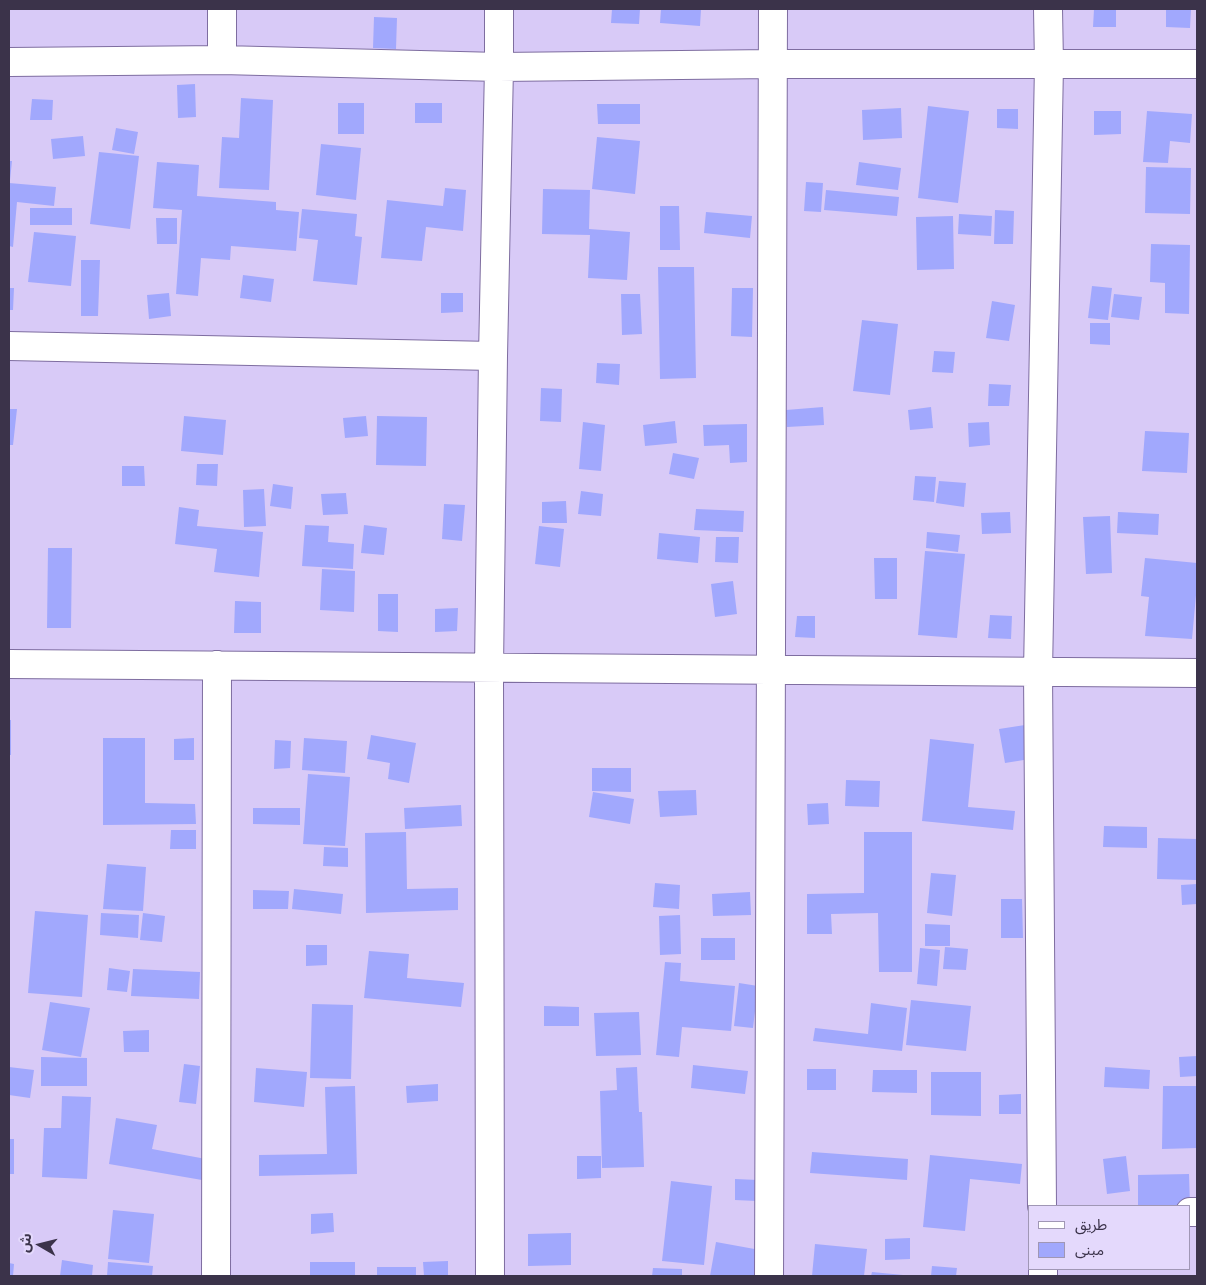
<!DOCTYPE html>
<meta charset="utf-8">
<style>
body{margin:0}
#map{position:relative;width:1206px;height:1285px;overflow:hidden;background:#d8caf7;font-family:"DM Sans","Noto Sans Arabic",sans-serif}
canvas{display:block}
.frame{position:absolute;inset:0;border:10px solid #3b334a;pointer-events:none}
.legend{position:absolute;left:1028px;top:1205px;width:162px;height:65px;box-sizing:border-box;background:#e4d9fc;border:1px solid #a097b5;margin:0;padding:6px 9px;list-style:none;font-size:15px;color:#3b334a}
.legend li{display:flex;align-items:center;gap:10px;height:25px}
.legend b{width:25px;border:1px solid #a097b5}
.north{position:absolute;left:15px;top:1220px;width:50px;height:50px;-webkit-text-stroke:4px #e4d9fc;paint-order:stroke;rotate:278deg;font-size:14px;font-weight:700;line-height:20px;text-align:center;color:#3b334a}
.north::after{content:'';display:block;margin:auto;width:18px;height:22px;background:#3b334a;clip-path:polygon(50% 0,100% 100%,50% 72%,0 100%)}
</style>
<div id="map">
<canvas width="1206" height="1285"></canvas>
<div class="frame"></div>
<ul class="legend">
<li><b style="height:6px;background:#fff"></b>طريق</li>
<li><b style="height:14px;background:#a1a8fd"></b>مبنى</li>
</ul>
<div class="north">ش</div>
</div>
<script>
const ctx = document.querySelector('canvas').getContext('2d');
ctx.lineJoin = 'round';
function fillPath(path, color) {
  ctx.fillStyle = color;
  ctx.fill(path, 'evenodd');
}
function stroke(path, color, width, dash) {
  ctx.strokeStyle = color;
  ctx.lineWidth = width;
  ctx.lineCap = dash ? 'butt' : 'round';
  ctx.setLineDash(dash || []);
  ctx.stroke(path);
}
const building = new Path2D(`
 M612,9H640L639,24L611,23Z
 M661,9H701L700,26L660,23Z
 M1094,9H1116V27H1093Z
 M1166,9H1191L1190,28L1166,27Z
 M374,17L397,18L396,49L373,48Z
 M195,84L196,117L178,118L177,85Z
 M241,98L273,100L269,190L219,188L222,137L239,138Z
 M32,99L53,100L52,120H30Z
 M338,103H364V134H338Z
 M415,103H442V123H415Z
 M597,104H640V124H598Z
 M928,106L969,111L958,203L918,198Z
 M901,108L902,138L863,140L862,110Z
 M997,109H1018V129L997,128Z
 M1094,111H1121V134L1094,135Z
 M1147,111L1192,114L1190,143L1170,141L1168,163L1143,162Z
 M116,128L138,132L134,154L112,150Z
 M83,136L85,156L53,159L51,139Z
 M597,137L640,141L635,194L592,189Z
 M321,144L361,148L356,200L316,195Z
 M99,152L139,156L130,229L90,224Z
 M9,161H12L10,180H9Z
 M157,162L199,165L197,196L276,202V210L299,212L296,251L231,246L230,260L201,258L198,296L176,294L182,210L153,208Z
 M859,162L901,168L898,190L856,185Z
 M1146,167L1191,168L1190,214L1145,213Z
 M806,182L823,183L821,212L804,211Z
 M9,183L56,187L54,206L17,202L13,247L9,246Z
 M445,188L466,190L463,231L426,227L422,261L381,258L387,200L443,206Z
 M543,189L590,190L589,229L630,232L627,280L588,278L590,235L542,234Z
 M826,190L899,197L897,216L824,210Z
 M660,206H679L680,250H660Z
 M30,208H72V225H30Z
 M302,209L357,214L355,236L362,237L357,285L313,281L318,240L299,238Z
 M995,210L1014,211L1013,244H994Z
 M706,212L752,216L750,238L704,233Z
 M959,214L992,216L991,236L958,234Z
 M953,216L954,269L917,270L916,217Z
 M156,218H177V244H157Z
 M34,232L76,236L71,286L28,282Z
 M1151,244L1190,245L1189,314L1165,313V283L1150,282Z
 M81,260H100L98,316H81Z
 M658,267H694L696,378L660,379Z
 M243,275L274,279L271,302L240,298Z
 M1092,286L1112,288L1108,320L1088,318Z
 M9,288H14L13,310H9Z
 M732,288H753L752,337L731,336Z
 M169,293L171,316L149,319L147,295Z
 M441,293H463V312L441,313Z
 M621,294H640L642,334L622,335Z
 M1114,294L1142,297L1139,320L1111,317Z
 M992,301L1015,305L1009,341L986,338Z
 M862,320L898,324L890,395L853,391Z
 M1090,323H1110V345L1090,344Z
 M934,351L955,352L953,373L932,372Z
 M597,363L620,364L619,385L596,383Z
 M989,384L1011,385L1009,406H988Z
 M541,388L562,389L561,422L540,421Z
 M823,407L824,425L787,427L786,410Z
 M931,407L933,428L910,430L908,410Z
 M9,409H17L13,445H9Z
 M184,416L226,420L223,455L181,451Z
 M366,416L368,436L345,438L343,418Z
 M377,416L427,417L426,466L376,465Z
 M675,421L677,443L645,446L643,425Z
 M583,422L605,425L601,471L579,469Z
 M989,422L990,445L969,447L968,423Z
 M747,424V462L730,463L729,445L704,446L703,425Z
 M1145,431L1189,433L1187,473L1142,471Z
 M673,453L699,458L694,479L669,474Z
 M197,464H218L217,486L196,485Z
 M122,466H144L145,486H122Z
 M915,476L936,477L934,502L913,500Z
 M939,481L966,483L964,507L936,503Z
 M273,484L293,487L291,509L270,506Z
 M264,489L266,526L244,527L243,490Z
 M581,491L603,494L601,516L578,514Z
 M346,493L348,514L323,515L321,494Z
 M566,501L567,523H542V502Z
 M444,504L465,505L462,541L442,539Z
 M179,507L199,510L197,526L263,532L259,577L214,572L217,549L175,544Z
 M696,509L744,511L743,532L694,530Z
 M1010,512L1011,533L982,534L981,513Z
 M1118,512L1159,514L1158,535L1117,533Z
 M1110,516L1112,573L1086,574L1083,517Z
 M305,525L329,526L328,542L354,544L353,569L302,566Z
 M364,525L387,528L384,555L361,553Z
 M539,526L564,529L560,567L535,564Z
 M927,532L960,535L958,552L926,548Z
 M659,533L700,537L698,563L657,559Z
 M716,537H739L738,563L715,562Z
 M48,548H72L71,628H47Z
 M925,551L965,554L957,638L918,635Z
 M874,558H897V599H875Z
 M1145,558L1197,563V584L1192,639L1145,636L1149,597L1141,596Z
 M322,569L355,571L354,612L320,610Z
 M733,581L737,614L715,617L711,584Z
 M378,594H398V632L378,631Z
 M235,601L261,602V633H234Z
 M458,608L457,631L435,632V609Z
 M990,615L1012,616L1011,639L988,638Z
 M797,616H815V638L795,637Z
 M9,720H11V755H9Z
 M1025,725L1030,759L1005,763L999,729Z
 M371,735L416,743L409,783L388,779L390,763L367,759Z
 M103,738H145V803L195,804L196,824L103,825Z
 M194,738V760H174V739Z
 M304,738L347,741L345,773L302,770Z
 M930,739L974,744L968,807L1015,811L1013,830L922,821Z
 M275,740L291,741L290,768L274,769Z
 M592,768H631V792L592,791Z
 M308,774L350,777L345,846L303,844Z
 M846,780L880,781L879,807L845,806Z
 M696,790L697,815L660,817L658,791Z
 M593,792L634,799L630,824L589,817Z
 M828,803L829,824L808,825L807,804Z
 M461,805L462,826L405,829L404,808Z
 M253,808H300V825L253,824Z
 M1104,826L1147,827V848L1103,847Z
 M171,830H196V849H170Z
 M406,832L407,889L458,888V910L366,913L365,833Z
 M864,832H912V972H879L878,913L831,914L832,934H807V894L864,893Z
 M1158,838L1197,839V880L1157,879Z
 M324,847L348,848V867L323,866Z
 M107,864L146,867L143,911L103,909Z
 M931,873L956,875L952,916L927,913Z
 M655,883L680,885L679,909L653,907Z
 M1197,884V904L1182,905L1181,885Z
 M294,889L343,894L341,914L292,909Z
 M253,890L289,891L288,909H253Z
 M750,892L751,915L713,916L712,894Z
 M1001,899H1022L1023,938H1001Z
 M35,911L88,915L82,997L28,993Z
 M101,913L139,915L138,938L100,935Z
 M143,913L165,916L162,942L140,940Z
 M680,915L681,954L660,955L659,916Z
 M925,924L950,925V946H925Z
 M701,938H735V960H701Z
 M306,945H327V965L306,966Z
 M945,947L968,949L966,970L943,969Z
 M920,948L940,950L937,986L917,984Z
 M369,951L409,954L407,978L464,983L461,1007L364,998Z
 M665,962L681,963L680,981L735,986L731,1031L682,1027L679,1057L656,1055Z
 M109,968L130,971L127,992L107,990Z
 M133,969L200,972L199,999L131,996Z
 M739,983L758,986L753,1028L734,1026Z
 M911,1000L971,1006L966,1051L906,1045Z
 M50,1002L90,1008L81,1057L42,1050Z
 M871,1003L907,1008L902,1051L813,1041L815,1028L868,1034Z
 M312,1004L353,1005L351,1079L310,1078Z
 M544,1006L579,1007V1026H544Z
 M639,1012L641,1055L596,1056L594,1013Z
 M149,1030V1052H124L123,1031Z
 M1197,1056V1076L1180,1077L1179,1057Z
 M41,1057L87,1058V1086H41Z
 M184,1064L200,1066L196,1104L179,1102Z
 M693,1065L748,1071L745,1094L691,1088Z
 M9,1067L34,1070L30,1098L9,1095Z
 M637,1067L639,1112H642L644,1167L602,1168L600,1091L617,1090L616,1068Z
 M1105,1067L1150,1070L1149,1089L1104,1087Z
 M256,1068L307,1072L304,1107L254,1102Z
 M807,1069H836V1090H807Z
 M873,1070H917V1093L872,1092Z
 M931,1072H981V1116L931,1115Z
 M438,1084V1101L407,1103L406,1086Z
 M355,1086L357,1174L259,1176V1155L327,1154L325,1087Z
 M1163,1086H1197V1148L1162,1149Z
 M1021,1094V1114H999V1095Z
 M62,1096L91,1097L87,1179L42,1177L44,1128H61Z
 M116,1118L157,1125L152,1149L206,1159L202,1180L109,1164Z
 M9,1139H14V1174H9Z
 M812,1152L908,1159L907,1180L810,1173Z
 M930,1155L1022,1164L1020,1184L970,1179L965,1231L923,1227Z
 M577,1156H601V1178L577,1179Z
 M1126,1156L1130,1191L1107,1194L1103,1159Z
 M1189,1174L1190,1206H1138V1175Z
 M735,1179L758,1180L757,1201L735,1200Z
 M671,1181L712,1186L704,1265L662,1261Z
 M113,1210L154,1214L149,1263L108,1259Z
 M333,1213L334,1232L311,1234V1214Z
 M571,1233V1265L528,1266V1234Z
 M910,1238V1259L885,1260V1239Z
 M716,1242L760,1250L755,1276H710Z
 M815,1244L867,1249L864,1276H812Z
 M62,1260L93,1265L92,1276H60Z
 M448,1261V1276H424L423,1262Z
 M108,1262L153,1266L152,1276H107Z
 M310,1262H355V1276H310Z
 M9,1263L14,1264L13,1276H9Z
 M932,1266L957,1268L956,1276H931Z
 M377,1267H416V1276H377Z
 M653,1268L682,1269V1276H652Z
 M872,1272L903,1275V1276H871Z`);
const minor = new Path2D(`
 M222,60V9
 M9,62L222,60L499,67L772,64H1197
 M9,346L493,356
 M9,664L1197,673
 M1042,1206L1038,672L1049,64L1048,9
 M1190,1212H1197
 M1043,1269V1276
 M216,1276L217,665
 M490,1276L489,668L493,356L499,67V9
 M769,1276L773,9`);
fillPath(building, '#a1a8fd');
stroke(minor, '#7e6da0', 30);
stroke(minor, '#fff', 28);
</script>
